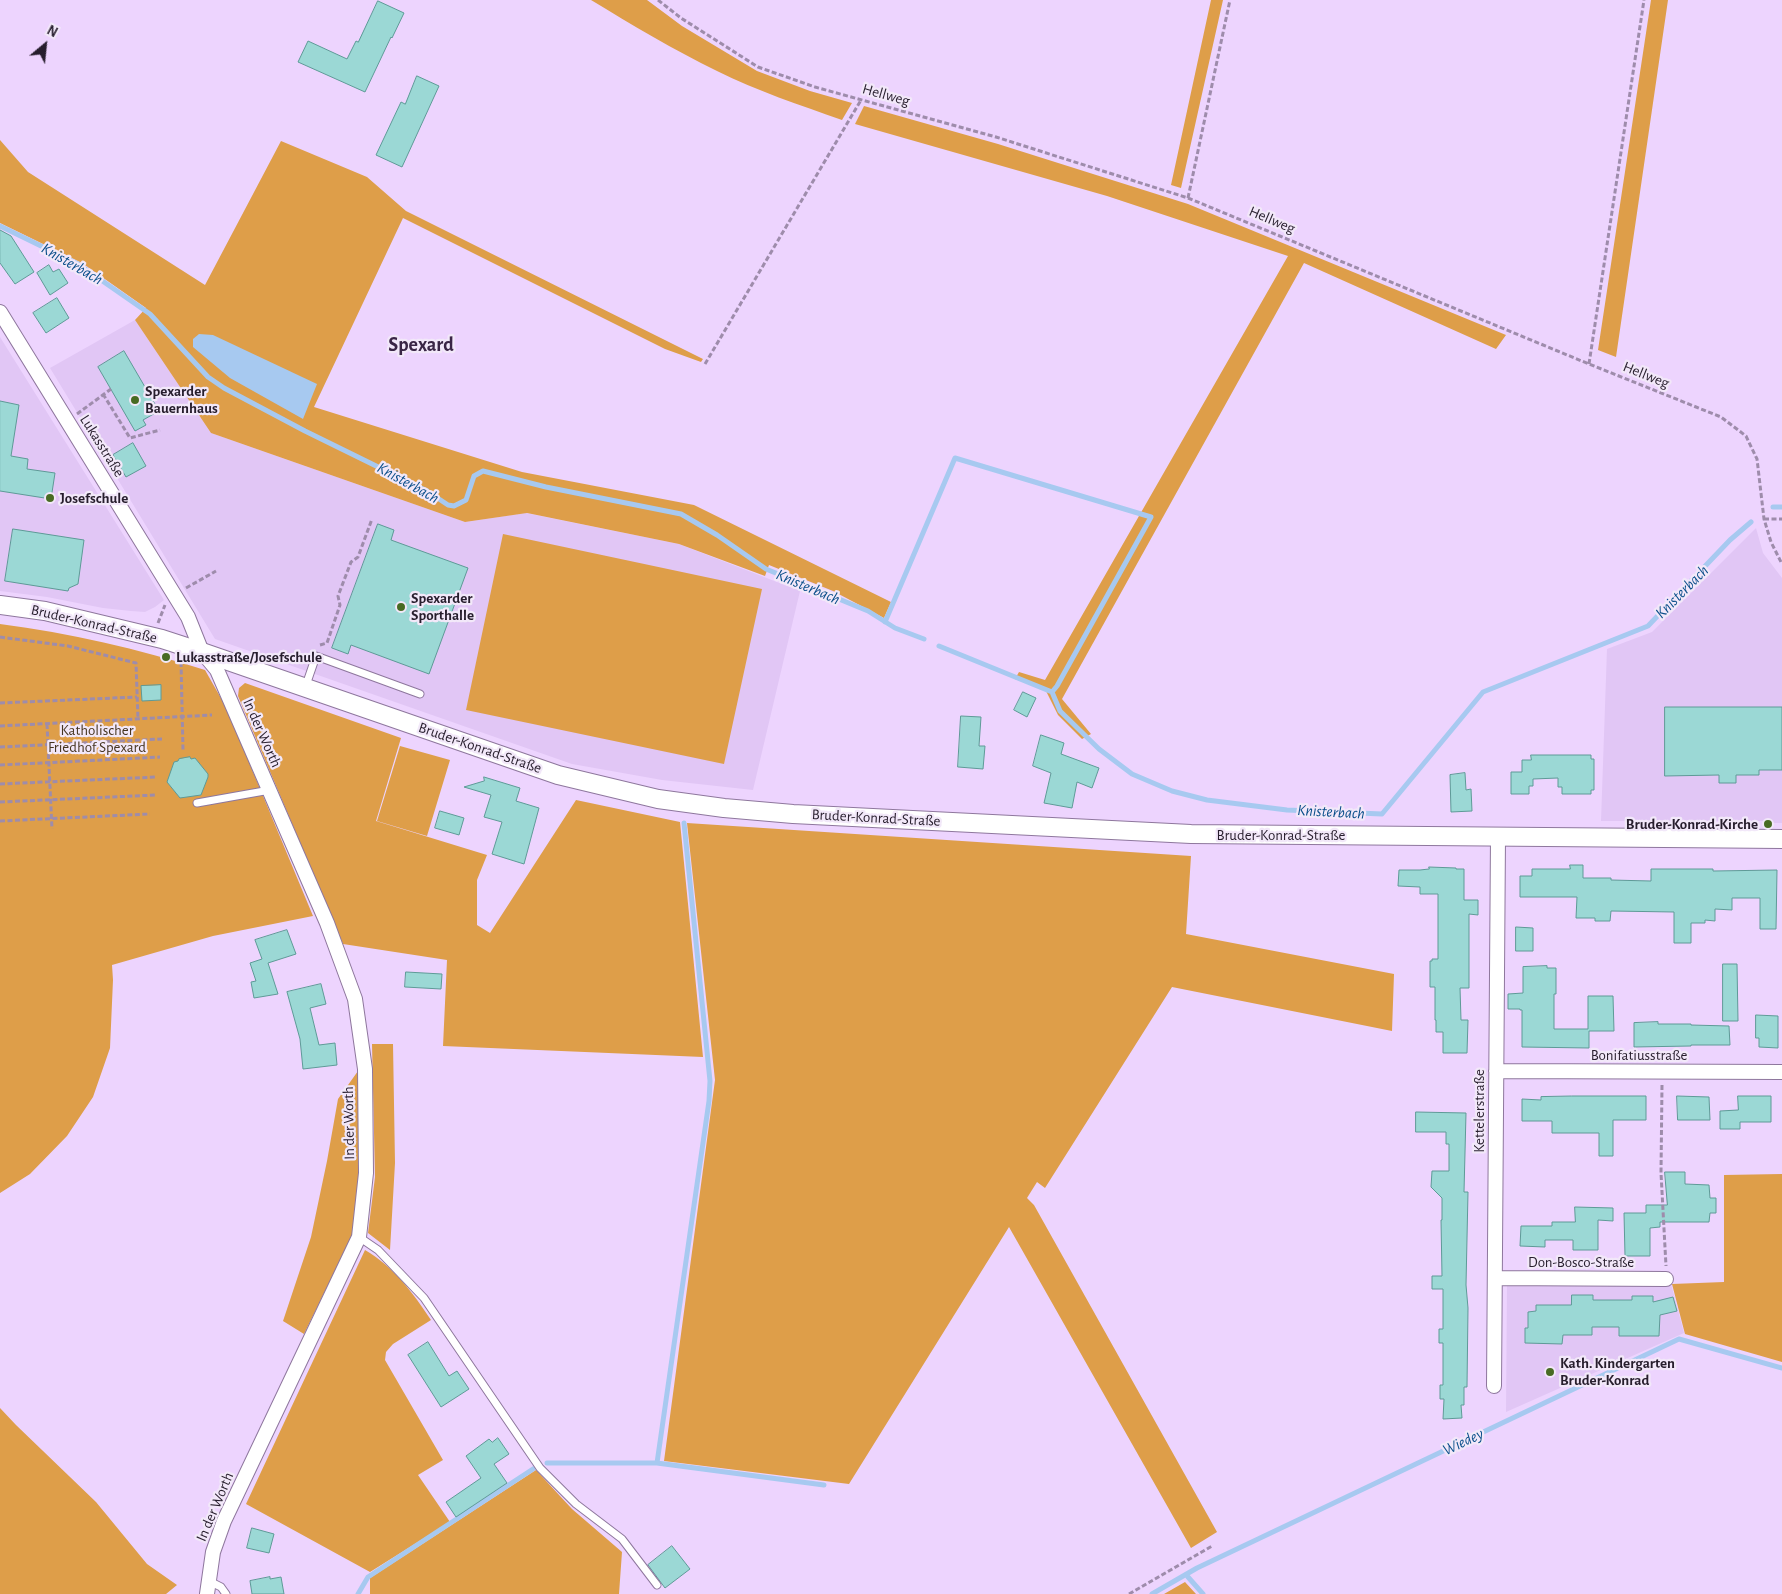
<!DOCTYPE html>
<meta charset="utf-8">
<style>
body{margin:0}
#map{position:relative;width:1782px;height:1594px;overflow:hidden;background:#edd4fe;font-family:"Alegreya Sans",sans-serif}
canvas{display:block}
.north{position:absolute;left:20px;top:20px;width:50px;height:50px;-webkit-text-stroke:4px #f2e8f9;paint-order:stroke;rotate:28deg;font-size:14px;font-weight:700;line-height:20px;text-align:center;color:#271e2d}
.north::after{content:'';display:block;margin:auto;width:18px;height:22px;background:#271e2d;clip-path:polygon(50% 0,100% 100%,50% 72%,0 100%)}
</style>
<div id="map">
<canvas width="1782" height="1594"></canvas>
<div class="north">N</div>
</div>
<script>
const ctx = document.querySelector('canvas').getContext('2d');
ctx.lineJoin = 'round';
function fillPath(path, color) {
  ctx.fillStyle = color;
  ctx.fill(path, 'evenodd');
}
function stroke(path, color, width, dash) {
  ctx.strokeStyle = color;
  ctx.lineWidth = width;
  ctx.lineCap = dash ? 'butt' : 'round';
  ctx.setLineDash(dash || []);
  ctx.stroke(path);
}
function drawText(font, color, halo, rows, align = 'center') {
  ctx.font = font + ' "Alegreya Sans",sans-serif';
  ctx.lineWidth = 4.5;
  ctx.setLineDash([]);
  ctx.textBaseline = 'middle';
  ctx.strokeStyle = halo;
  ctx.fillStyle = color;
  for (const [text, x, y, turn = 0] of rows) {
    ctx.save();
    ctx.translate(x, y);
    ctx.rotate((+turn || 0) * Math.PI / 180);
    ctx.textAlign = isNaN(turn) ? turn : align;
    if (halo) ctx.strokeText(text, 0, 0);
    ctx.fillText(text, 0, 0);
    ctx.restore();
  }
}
const built = new Path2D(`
 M135,320L211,433L465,522L526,513L679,544L800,591L753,790L662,780L572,764L215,639L50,368Z
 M0,337L164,600L155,607L145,612L131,611L103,608L47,597L0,591Z
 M1756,528L1763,553L1782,578V823H1768L1766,821H1601L1607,649L1652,632Z
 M1507,1283L1671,1284L1684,1333L1506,1412Z`);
const green = new Path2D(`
 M591,0H647L682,26L757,71L810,91L852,103L842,120C800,105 757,91 717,71C674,50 632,25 591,0Z
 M1211,0H1223L1181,188L1171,185Z
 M1651,0H1668L1616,357L1598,350Z
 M864,106L998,144L1188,204L1506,335L1496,349L1304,263L1062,699L1091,734L1082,739L1058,715L1045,689L1015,679L1019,672L1045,680L1288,256L1107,196L855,124Z
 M0,140L28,172L205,285L281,141L367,177L406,211L703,359L701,362L665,349L403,218L314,407L522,472L694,505L891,602L884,618L833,591L769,565L765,576L679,544L527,513L465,522L211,433L135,320L146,308L82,263L0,223Z
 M503,534L762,589L724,764L466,710Z
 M0,624C70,633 138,649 205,670L226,707L313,916L213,936L112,965L113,980L110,1048L93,1097L67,1136L30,1174L0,1193Z
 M245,683L401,738L376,821L487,855L477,880V925L490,933L576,800L680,822L703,1057L443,1046L447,960L343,944L238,696L239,688Z
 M400,746L450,760L427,836L377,821Z
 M687,823L1191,856L1186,934L1394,974L1392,1031L1172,987L1045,1188L1037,1182L1027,1198L1034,1205L1217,1532L1191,1548L1009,1227L849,1484L664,1461L715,1080Z
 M372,1044H393L395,1163L390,1250L368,1233L375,1177Z
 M358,1071L360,1175L352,1236L304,1334L283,1321L311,1237L327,1161L338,1099Z
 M1782,1174V1362L1685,1334L1672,1284L1724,1282V1175Z
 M365,1250C394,1267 413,1293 431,1320L393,1344L386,1352L385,1360L443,1460L418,1475L450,1522L370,1572L246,1504Z
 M0,1408L16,1425L96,1502L147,1564L177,1585L166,1594H0Z
 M536,1470L572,1509L622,1552L619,1594H370V1578Z
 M1185,1582L1196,1594H1164Z`);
const water = new Path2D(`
 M199,334L213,335L317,384L303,419L230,378L193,347V339Z`);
const stream = new Path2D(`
 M0,226L78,264L150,314L208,377L224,388L305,431L427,491L448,505L454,506L466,500L474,476L483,471L546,487L681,514L717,535L766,569L868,611L895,628L924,639
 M1773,507H1782
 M885,622L955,458L1151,517L1057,686L1052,692
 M939,646L1052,692L1060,711L1099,749L1132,774L1172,791L1207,800L1287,810L1382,814L1483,692L1648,626L1730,540L1751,522
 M547,1463H657L709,1101L710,1081L684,823
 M657,1463L824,1485
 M1188,1577L1203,1594
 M358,1594L368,1577L533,1469
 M1152,1594L1197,1568L1679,1339L1782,1368`);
const building = new Path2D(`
 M378,1L404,13L392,38L391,37L365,92L298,62L308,41L347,59L356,41L358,42Z
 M417,76L439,86L402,167L376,155L401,102L405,104Z
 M0,230L11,236L34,272L15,284L0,263Z
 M49,265L53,272L59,269L68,283L50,295L37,273Z
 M57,298L69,318L46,333L33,313Z
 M124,351L159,411L143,420L146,425L135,431L98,367Z
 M0,401L19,405L11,456L28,459L27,469L55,473L51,499L0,491Z
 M133,443L146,466L126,477L113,455Z
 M378,524L394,530L391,540L468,568L429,674L351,645L348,654L332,648Z
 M13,529L84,540L78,584L69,588L68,591L5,581Z
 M161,685V700L142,701L141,686Z
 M1023,692L1036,698L1027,717L1014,710Z
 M1665,707H1782V770H1759V775H1736V783H1719V775L1665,776Z
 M961,716L981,717L979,746H985L983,769L958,767Z
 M1041,735L1064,743L1061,754L1099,768L1092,788L1077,782L1072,808L1044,803L1051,773L1033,766Z
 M1531,755H1591V759H1594V790H1591V794H1562V787H1558V778L1533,779V786H1529V794H1511V772H1522V760H1531Z
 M190,757L191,759L195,758L208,774V777L201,795L180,798L167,782L174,762L178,761L179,759Z
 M1465,773L1466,790L1471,789L1472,811L1451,812L1450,775Z
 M484,777L520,788L516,801L539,808L524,864L492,854L502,822L484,817L491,795L464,787L484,781Z
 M440,811L464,818L459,835L435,828Z
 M1570,865H1583V878H1611V880L1651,881V869H1713V871L1777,870L1776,929H1760V898H1732V910L1715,909V921L1705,920V923H1691V943H1674V912L1611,911L1610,921H1595V918H1576L1577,897H1520V876H1532V869H1570Z
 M1429,867L1456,868V869H1464V900H1478V915L1469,914V988H1460L1461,1020H1468L1467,1053H1443V1032H1436V1020H1435V987H1430V961H1432V959H1438V894H1420V887L1398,886L1399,870H1420L1429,869Z
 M1516,927L1533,928V951H1516Z
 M287,930L296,954L268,963L278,994L254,998L251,982L256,981L250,963L262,959L255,940Z
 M1723,964H1737L1738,1021H1723Z
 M1547,966V968H1556V994H1554V1029H1588V996H1613L1614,1031H1589V1048L1522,1047V1010H1520V1009H1508V994L1523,993V967Z
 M406,972L442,974L441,989L405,987Z
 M321,984L326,1004L310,1008L319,1045L335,1043L337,1065L303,1069L300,1039L287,992Z
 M1756,1015L1778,1016V1048L1759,1047V1038H1756Z
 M1658,1022V1024H1691V1025L1729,1026L1730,1045H1691V1046L1634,1047V1023Z
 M1572,1096H1646V1120H1613V1156H1599V1133H1552V1121H1522V1099L1541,1100V1097Z
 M1677,1096L1709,1097L1710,1120H1678Z
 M1738,1096H1771V1122H1740V1129H1720V1111L1738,1110Z
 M1416,1112L1466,1113L1464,1192H1468L1466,1285L1468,1308L1467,1387H1464V1405H1461L1462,1418L1443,1419L1444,1399H1440V1385H1443V1343H1439V1329H1443V1289H1432V1276H1442L1441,1220H1442V1198L1431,1187L1432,1171H1449V1144H1446V1132H1416Z
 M1665,1172H1685V1184L1709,1185L1710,1198H1716V1213H1710L1709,1222H1660V1227L1650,1228V1256H1625L1624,1213H1646V1205H1667Z
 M1575,1207L1613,1208V1221L1598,1220V1250H1573V1240H1545V1247L1520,1246L1521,1226H1552V1222H1575Z
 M1572,1295H1593V1300H1632V1296H1653V1302L1673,1297L1677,1311L1660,1315L1659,1336H1619V1327H1592V1335H1563L1562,1344L1525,1343V1328H1528V1312L1536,1311V1305H1571Z
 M428,1342L449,1376L457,1371L469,1389L441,1407L408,1355Z
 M498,1438L509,1454L494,1464L507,1483L456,1517L446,1502L481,1478L466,1456L489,1439L492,1442Z
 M252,1528L274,1534L269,1553L247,1548Z
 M672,1546L690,1569L665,1588L648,1565Z
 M270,1577V1579L281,1577L284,1594H252L250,1581Z`);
const path = new Path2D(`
 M658,0L681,18L758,67L815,87L996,137L1188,198L1589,364L1721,417L1746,436L1757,459L1764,519L1771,542L1782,564
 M1188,198L1230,0
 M705,364L861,100
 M1589,364L1644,0
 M103,394L130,438L160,430
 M77,414L111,389
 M1764,519H1782
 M186,588L216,571
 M158,623L165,605
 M0,637L68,646L136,663L138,719
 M320,645L327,643L340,605L338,596L351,562L358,557L372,519
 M181,662L183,750
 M0,703L137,697
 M47,724L52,829
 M0,726L212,715
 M0,747L162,739
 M0,765L160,757
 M0,784L157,777
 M0,802L156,795
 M0,821L150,814
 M1662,1085L1661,1173L1666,1266
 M1129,1594L1212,1546`);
const service = new Path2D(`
 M305,688L316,656L420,694
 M197,803L270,790
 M359,1237L378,1250L424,1298L540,1468L576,1504L622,1539L657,1585
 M209,1581L221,1587L226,1594`);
const minor = new Path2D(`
 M0,312L188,617L202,652L217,670L327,923L355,999L365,1069L366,1173L359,1237L224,1521L213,1552L207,1594
 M1496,1071L1782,1072
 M1495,1278L1666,1279
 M1494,1386L1498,837`);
const tertiary = new Path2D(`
 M0,605L45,611L162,639L202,652L558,775L658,799L724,808L793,814L1191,834L1782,839`);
const markers = [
 [135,400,5,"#486b23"],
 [50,498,5,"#486b23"],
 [401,607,5,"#486b23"],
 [166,657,5,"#486b23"],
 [1768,824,5,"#486b23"],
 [1550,1372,5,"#486b23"]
];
const streetNames = [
 ["Hellweg",886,95,16],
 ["Hellweg",1272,220,23],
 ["Hellweg",1646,375,22],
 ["Lukasstraße",102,446,58],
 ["Bruder-Konrad-Straße",94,624,13],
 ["In der Worth",262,733,66],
 ["Bruder-Konrad-Straße",480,748,19],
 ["Bruder-Konrad-Straße",876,818,3],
 ["Bruder-Konrad-Straße",1281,835],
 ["Bonifatiusstraße",1639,1055],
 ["Kettelerstraße",1479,1111,-90],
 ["In der Worth",349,1123,-91],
 ["Don-Bosco-Straße",1581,1262],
 ["In der Worth",215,1507,-67]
];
const poiNames = [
 ["Spexarder",145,391],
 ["Bauernhaus",145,408],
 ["Josefschule",60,498],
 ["Spexarder",411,598],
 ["Sporthalle",411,615],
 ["Lukasstraße/Josefschule",176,657],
 ["Bruder-Konrad-Kirche",1758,824,"right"],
 ["Kath. Kindergarten",1560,1363],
 ["Bruder-Konrad",1560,1380]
];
const parkNames = [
 ["Katholischer",97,730],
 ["Friedhof Spexard",97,747]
];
const waterNames = [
 ["Knisterbach",72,264,30],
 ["Knisterbach",408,483,29],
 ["Knisterbach",808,587,23],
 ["Knisterbach",1682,592,-45],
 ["Knisterbach",1331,812,3],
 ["Wiedey",1463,1442,-25]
];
const districtNames = [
 ["Spexard",421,345]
];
fillPath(built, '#e1c6f5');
fillPath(green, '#de9e49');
fillPath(water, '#a7c9f0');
stroke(stream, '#a7c9f0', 5);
fillPath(building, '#9bd8d5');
stroke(building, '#5e9a97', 1);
stroke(service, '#8e779d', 9);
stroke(minor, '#8e779d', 16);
stroke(tertiary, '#8e779d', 20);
stroke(path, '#9e8cab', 3, [5, 2.5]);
stroke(service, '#fff', 7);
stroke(minor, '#fff', 14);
stroke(tertiary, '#fff', 18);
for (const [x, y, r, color] of markers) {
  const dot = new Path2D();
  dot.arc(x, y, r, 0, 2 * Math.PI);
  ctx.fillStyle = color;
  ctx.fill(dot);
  stroke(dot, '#f2e8f9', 2);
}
drawText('15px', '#271e2d', '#f2e8f9', streetNames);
drawText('bold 15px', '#271e2d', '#f2e8f9', poiNames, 'left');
drawText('15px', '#463521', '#f2e8f9', parkNames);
drawText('italic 16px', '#094e8a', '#f2e8f9', waterNames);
drawText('bold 20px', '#3a2546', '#f2e8f9', districtNames);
</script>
